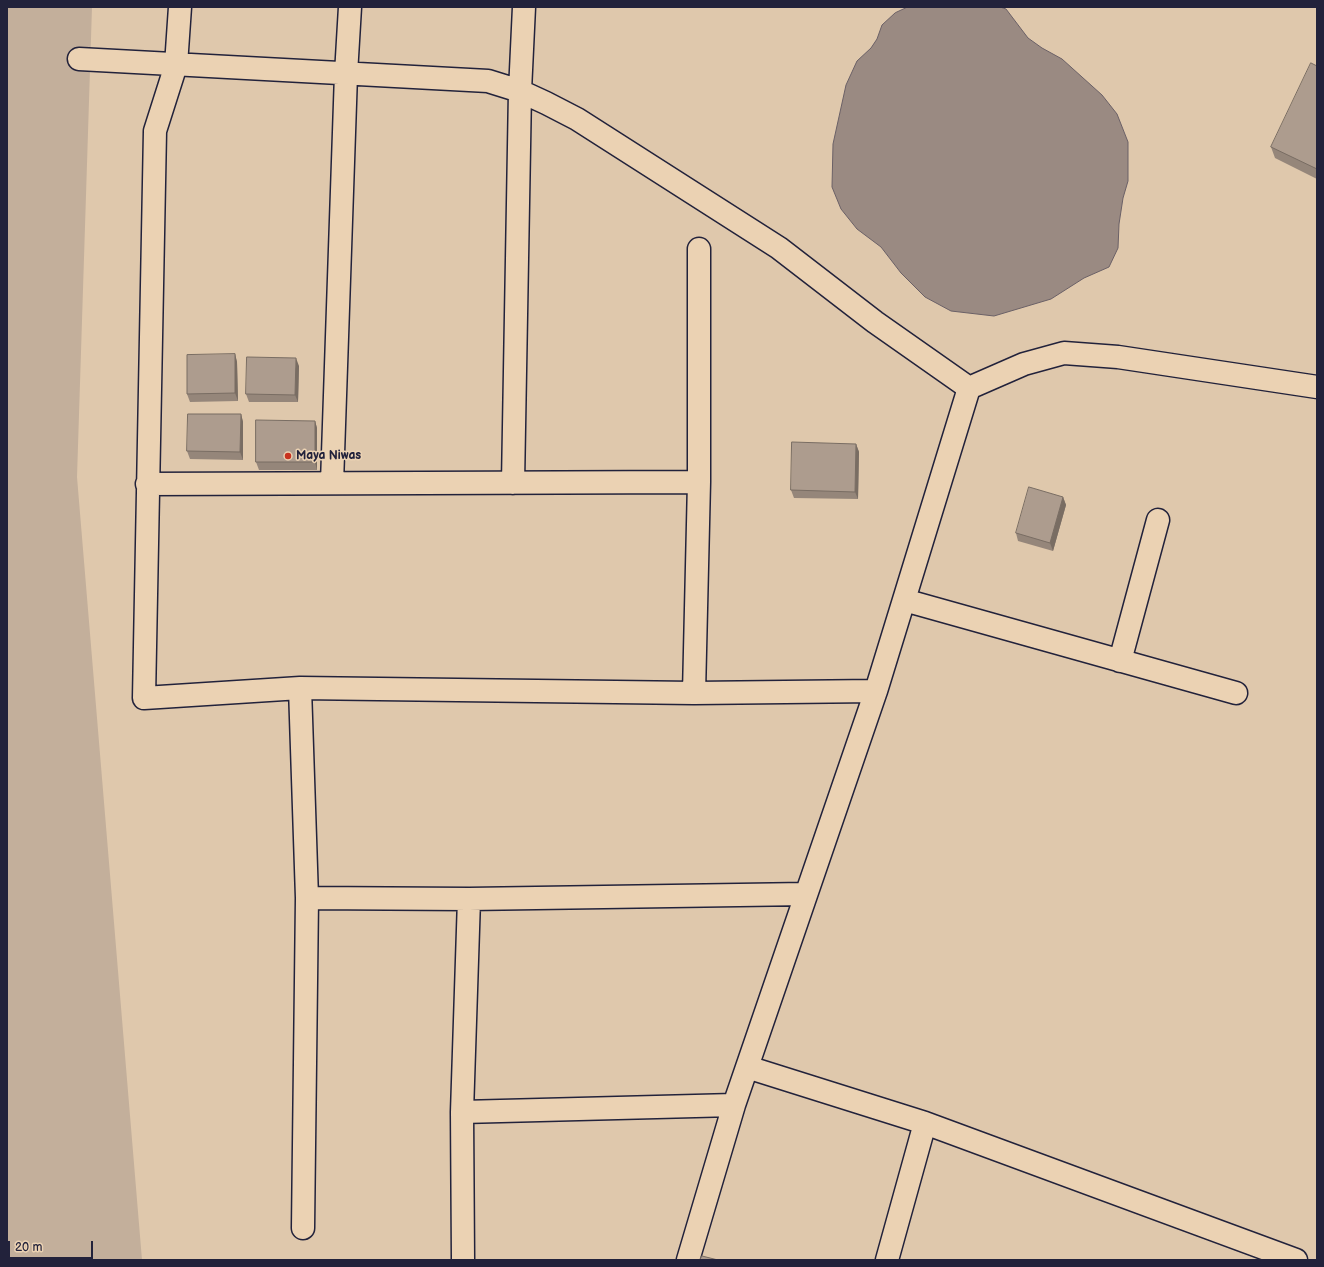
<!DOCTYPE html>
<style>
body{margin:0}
#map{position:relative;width:1324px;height:1267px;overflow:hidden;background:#dfc8ac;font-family:"Balsamiq Sans",sans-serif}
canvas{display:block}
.frame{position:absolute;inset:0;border:8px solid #22223b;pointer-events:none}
.scale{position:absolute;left:8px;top:1241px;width:85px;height:18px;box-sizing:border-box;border:2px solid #22223b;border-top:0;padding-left:5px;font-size:12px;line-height:14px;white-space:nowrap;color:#22223b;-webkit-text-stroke:3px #ebd2b3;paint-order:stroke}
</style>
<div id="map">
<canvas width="1324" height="1267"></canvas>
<div class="frame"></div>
<div class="scale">20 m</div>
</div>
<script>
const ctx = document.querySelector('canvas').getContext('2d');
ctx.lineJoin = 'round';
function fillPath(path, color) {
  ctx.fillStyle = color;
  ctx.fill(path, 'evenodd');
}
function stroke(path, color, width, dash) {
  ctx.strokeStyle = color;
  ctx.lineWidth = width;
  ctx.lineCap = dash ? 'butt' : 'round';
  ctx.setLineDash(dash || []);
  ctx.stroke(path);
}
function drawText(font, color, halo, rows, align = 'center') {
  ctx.font = font + ' "Balsamiq Sans",sans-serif';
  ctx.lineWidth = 3;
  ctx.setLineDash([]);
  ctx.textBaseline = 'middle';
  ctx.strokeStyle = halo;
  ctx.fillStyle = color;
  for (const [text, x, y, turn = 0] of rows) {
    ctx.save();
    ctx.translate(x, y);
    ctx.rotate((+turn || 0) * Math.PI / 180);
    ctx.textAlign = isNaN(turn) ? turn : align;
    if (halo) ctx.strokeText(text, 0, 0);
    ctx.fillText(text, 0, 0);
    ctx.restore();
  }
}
const green = new Path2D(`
 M7,7H92L77,477L142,1260H7Z`);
const water = new Path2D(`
 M908,7H1000L1006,9L1028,38L1042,48L1062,59L1102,95L1117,114L1128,142V181L1123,198L1119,224L1118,248L1109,267L1084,278L1051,299L994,316L951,311L925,297L901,273L881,247L857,229L841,209L832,187L833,144L846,85L857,61L871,48L877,39L882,25L895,13Z`);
const minor = new Path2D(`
 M180,7L176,65L155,131L144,698L300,688L694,693L876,691
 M79,59L488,81L520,91L546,103L577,119L779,248L875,322L969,388
 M332,483L346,74L350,7
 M513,483L520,91L524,7
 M147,484L699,482
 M904,600L1236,693
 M1120,661L1158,520
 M300,688L307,898L469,899L806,894
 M694,693L699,482V249
 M747,1067L925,1123L1296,1260
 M462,1112L734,1105
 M303,1228L307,898
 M463,1260L462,1112L469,899
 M688,1260L734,1105L876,691L969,388L1024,364L1064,353L1118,357L1317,387
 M887,1260L925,1123`);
const wall = new Path2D(`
 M1317,66V179L1275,158L1271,147Z
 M235,354L237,362L238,401L190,402L187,394Z
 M299,366L298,402H249L246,394Z
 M241,414L243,422V460L190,459L187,451Z
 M315,421L317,428V470H259L256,462Z
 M856,444L859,452L858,499L794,498L791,490Z
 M1063,497L1066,505L1053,551L1018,541L1016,533Z`);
const shadedWall = new Path2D(`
 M235,354L237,362L238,401L235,393Z
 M296,358L299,366L298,402L295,395Z
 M241,414L243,422V460L240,452Z
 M315,421L317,428V470L315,462Z
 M856,444L859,452L858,499L855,492Z
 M1063,497L1066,505L1053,551L1050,543Z`);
const building = new Path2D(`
 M1311,63L1317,66V169L1271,147Z
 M235,354V393L187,394V355Z
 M247,357L296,358L295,395L246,394Z
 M188,414H241L240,452L187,451Z
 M256,420L315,421V462H256Z
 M792,442L856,444L855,492L791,490Z
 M1029,487L1063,497L1050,543L1016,533Z
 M702,1256L718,1260H700Z`);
const markers = [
 [288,456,4,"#c8321e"]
];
const poiNames = [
 ["Maya Niwas",296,456]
];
fillPath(green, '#c3af9b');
fillPath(water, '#9a8a82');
stroke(water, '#6a6066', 1);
stroke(minor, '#22223b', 25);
stroke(minor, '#ebd2b3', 22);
fillPath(wall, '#95867a');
fillPath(shadedWall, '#796d63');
fillPath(building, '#ad9c8e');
stroke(building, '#796d63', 1);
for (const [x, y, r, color] of markers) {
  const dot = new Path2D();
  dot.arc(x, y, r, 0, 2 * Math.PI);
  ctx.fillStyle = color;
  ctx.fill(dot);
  stroke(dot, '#ebd2b3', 1.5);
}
drawText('bold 12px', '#22223b', '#ebd2b3', poiNames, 'left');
</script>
